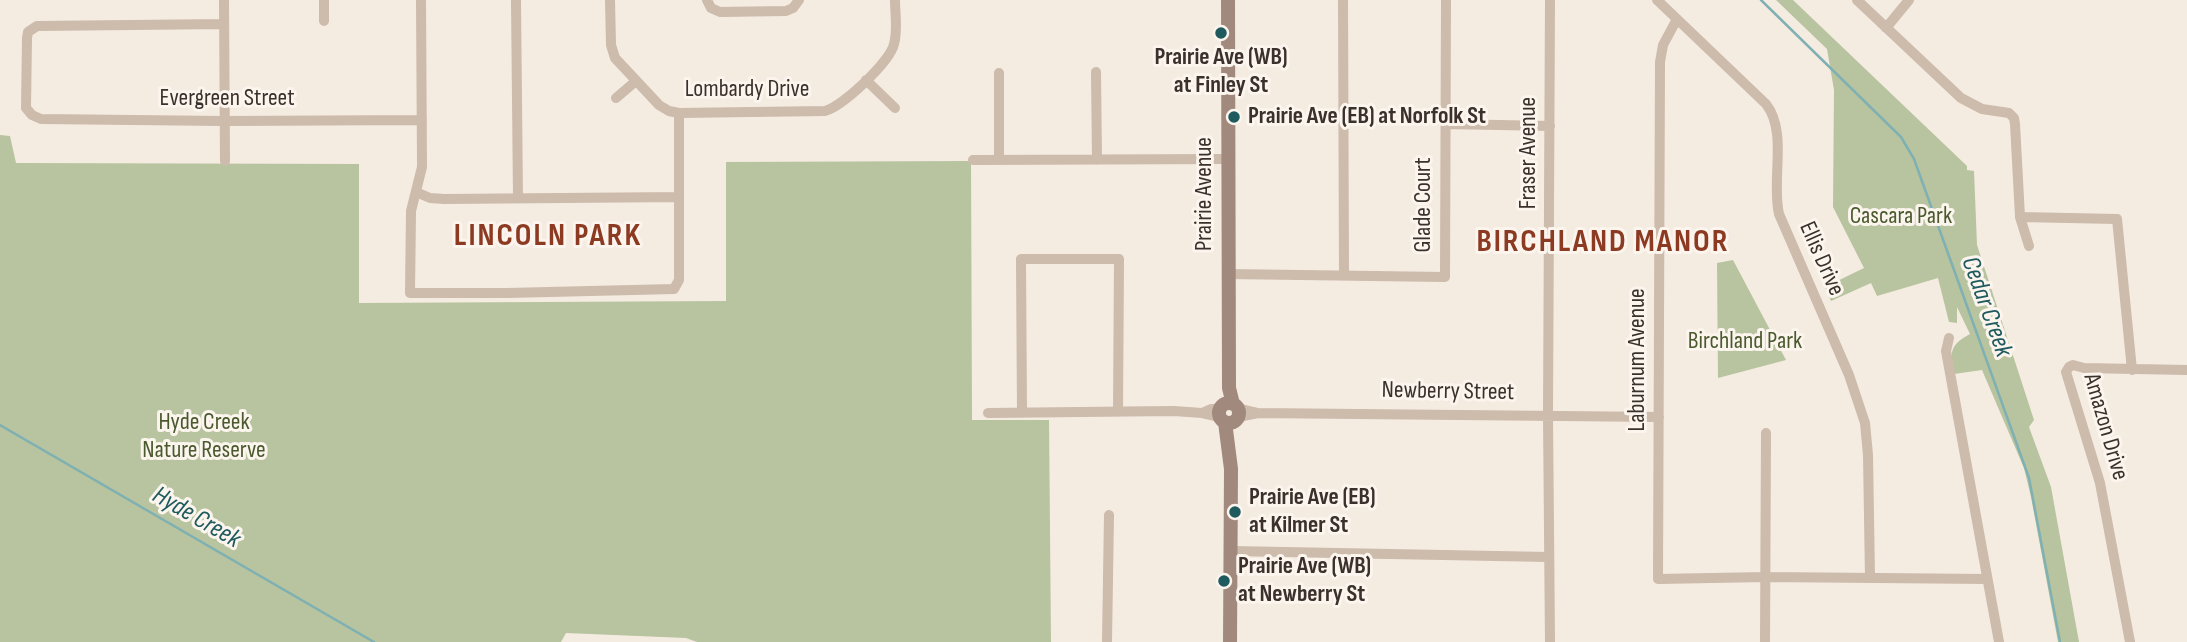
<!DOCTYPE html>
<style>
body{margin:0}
canvas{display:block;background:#f4ebe1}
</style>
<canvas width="2187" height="642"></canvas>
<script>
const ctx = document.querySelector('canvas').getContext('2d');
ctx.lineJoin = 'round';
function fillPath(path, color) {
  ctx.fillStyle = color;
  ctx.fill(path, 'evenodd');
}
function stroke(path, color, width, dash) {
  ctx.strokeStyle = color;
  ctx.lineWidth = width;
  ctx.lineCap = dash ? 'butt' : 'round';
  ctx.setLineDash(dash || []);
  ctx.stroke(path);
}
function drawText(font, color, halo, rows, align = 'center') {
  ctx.font = font + ' "Sofia Sans Condensed",sans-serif';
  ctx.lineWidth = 6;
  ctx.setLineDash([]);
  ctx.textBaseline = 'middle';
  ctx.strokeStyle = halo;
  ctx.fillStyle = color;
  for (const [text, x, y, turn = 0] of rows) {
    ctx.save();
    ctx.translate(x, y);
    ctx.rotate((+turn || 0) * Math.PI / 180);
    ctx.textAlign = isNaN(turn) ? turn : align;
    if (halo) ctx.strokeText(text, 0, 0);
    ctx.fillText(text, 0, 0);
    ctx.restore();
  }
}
const green = new Path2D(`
 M1776,0H1793L1967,166V170L1974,171L1977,245L2034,420L2029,427L2051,487L2079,642H2058L2031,497L2024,468L1982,370L1954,374C1951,352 1948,346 1970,334L1957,307V323L1949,322L1938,278L1877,296L1871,283L1831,301L1825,287L1864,268L1833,207L1834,90L1827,49Z
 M0,135L10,136L16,163L359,164V303L726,301V162L971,161L972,420H1049L1051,642H697L686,638L566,633L561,642H0Z
 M1733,260L1786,360L1718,378L1717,263Z`);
const stream = new Path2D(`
 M1761,0L1901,137L1914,159L2029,478L2060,642
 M0,425L374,642`);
const street = new Path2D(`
 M224,0L225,161
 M324,0V21
 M421,0L422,167L411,211L410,293H507L674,289L679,280V113
 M516,0L518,198
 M610,0L611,45L615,58L659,105L669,111L679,113L825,111C843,106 890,62 894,44C898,30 895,14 895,0
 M707,0L711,8L720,12L786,11L793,8L799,0
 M1343,0L1344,275
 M1657,0L1766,104C1788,132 1771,180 1779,214L1849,375L1865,423L1868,455L1870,578
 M1857,0L1961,98L1982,109L2009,113L2014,118L2015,124L2020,217L2029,246
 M1677,19L1663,45L1660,62L1658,579L1766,577L1987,579
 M224,24L37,26L28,32L27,38L26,108L32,115L41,119L224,121L422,120
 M1886,28L1909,0
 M1096,72L1097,160
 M866,80L895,108
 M616,98L636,81
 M1446,124L1550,126
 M973,160L1228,159
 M999,160V73
 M416,192L430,198L444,199L679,197
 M2020,217L2117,219L2132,370
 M1227,274L1445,277L1446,0
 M1949,338L1946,351L1999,642
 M1237,408L1258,413L1659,417
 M988,413L1174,411L1202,413L1220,417
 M1022,413L1021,259H1119L1118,412
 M1202,413L1211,409H1219
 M1238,417L1258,413
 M1231,551L1549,557
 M1107,642L1109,515
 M1550,642L1548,416L1550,0
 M1765,642L1766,433
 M2130,642L2100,483L2066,372L2069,367L2073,365L2084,368L2187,370`);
const secondary = new Path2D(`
 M1228,0L1229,388L1233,404
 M1219 413a10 10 0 1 1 20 0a10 10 0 1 1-20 0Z
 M1225,422L1231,469L1230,642`);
const markers = [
 [1221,33,7,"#1f5a5e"],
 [1234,117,7,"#1f5a5e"],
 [1235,512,7,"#1f5a5e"],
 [1224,581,7,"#1f5a5e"]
];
const poiNames = [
 ["Prairie Ave (WB)",1221,58,"center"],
 ["at Finley St",1221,86,"center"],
 ["Prairie Ave (EB) at Norfolk St",1248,117],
 ["Prairie Ave (EB)",1249,498],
 ["at Kilmer St",1249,526],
 ["Prairie Ave (WB)",1238,567],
 ["at Newberry St",1238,595]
];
const streetNames = [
 ["Lombardy Drive",747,90],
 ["Evergreen Street",227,99],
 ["Fraser Avenue",1529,153,-90],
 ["Prairie Avenue",1205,194,-90],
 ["Glade Court",1424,205,-90],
 ["Ellis Drive",1821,259,66],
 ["Laburnum Avenue",1638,360,-90],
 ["Newberry Street",1448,392,1],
 ["Amazon Drive",2105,427,74]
];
const parkNames = [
 ["Cascara Park",1901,217],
 ["Birchland Park",1745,342],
 ["Hyde Creek",204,423],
 ["Nature Reserve",204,451]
];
const waterNames = [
 ["Cedar Creek",1986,307,70],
 ["Hyde Creek",196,518,30]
];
const districtNames = [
 ["LINCOLN PARK",548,237],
 ["BIRCHLAND MANOR",1603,243]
];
fillPath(green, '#b8c4a0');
stroke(stream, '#7fb0b2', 2.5);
stroke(street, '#cdbbac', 10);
stroke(secondary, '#a18a7d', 14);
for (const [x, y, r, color] of markers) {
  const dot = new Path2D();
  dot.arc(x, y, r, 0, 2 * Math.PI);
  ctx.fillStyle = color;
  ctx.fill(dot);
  stroke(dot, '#fbf5ee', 2.5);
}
drawText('bold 24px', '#3b302b', '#fbf5ee', poiNames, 'left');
drawText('24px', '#3b302b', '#fbf5ee', streetNames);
drawText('24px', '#4a5a2e', '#fbf5ee', parkNames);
drawText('italic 26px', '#1f5a5e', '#fbf5ee', waterNames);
ctx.letterSpacing = '2px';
drawText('bold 32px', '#8c3b22', '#fbf5ee', districtNames);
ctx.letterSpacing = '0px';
</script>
